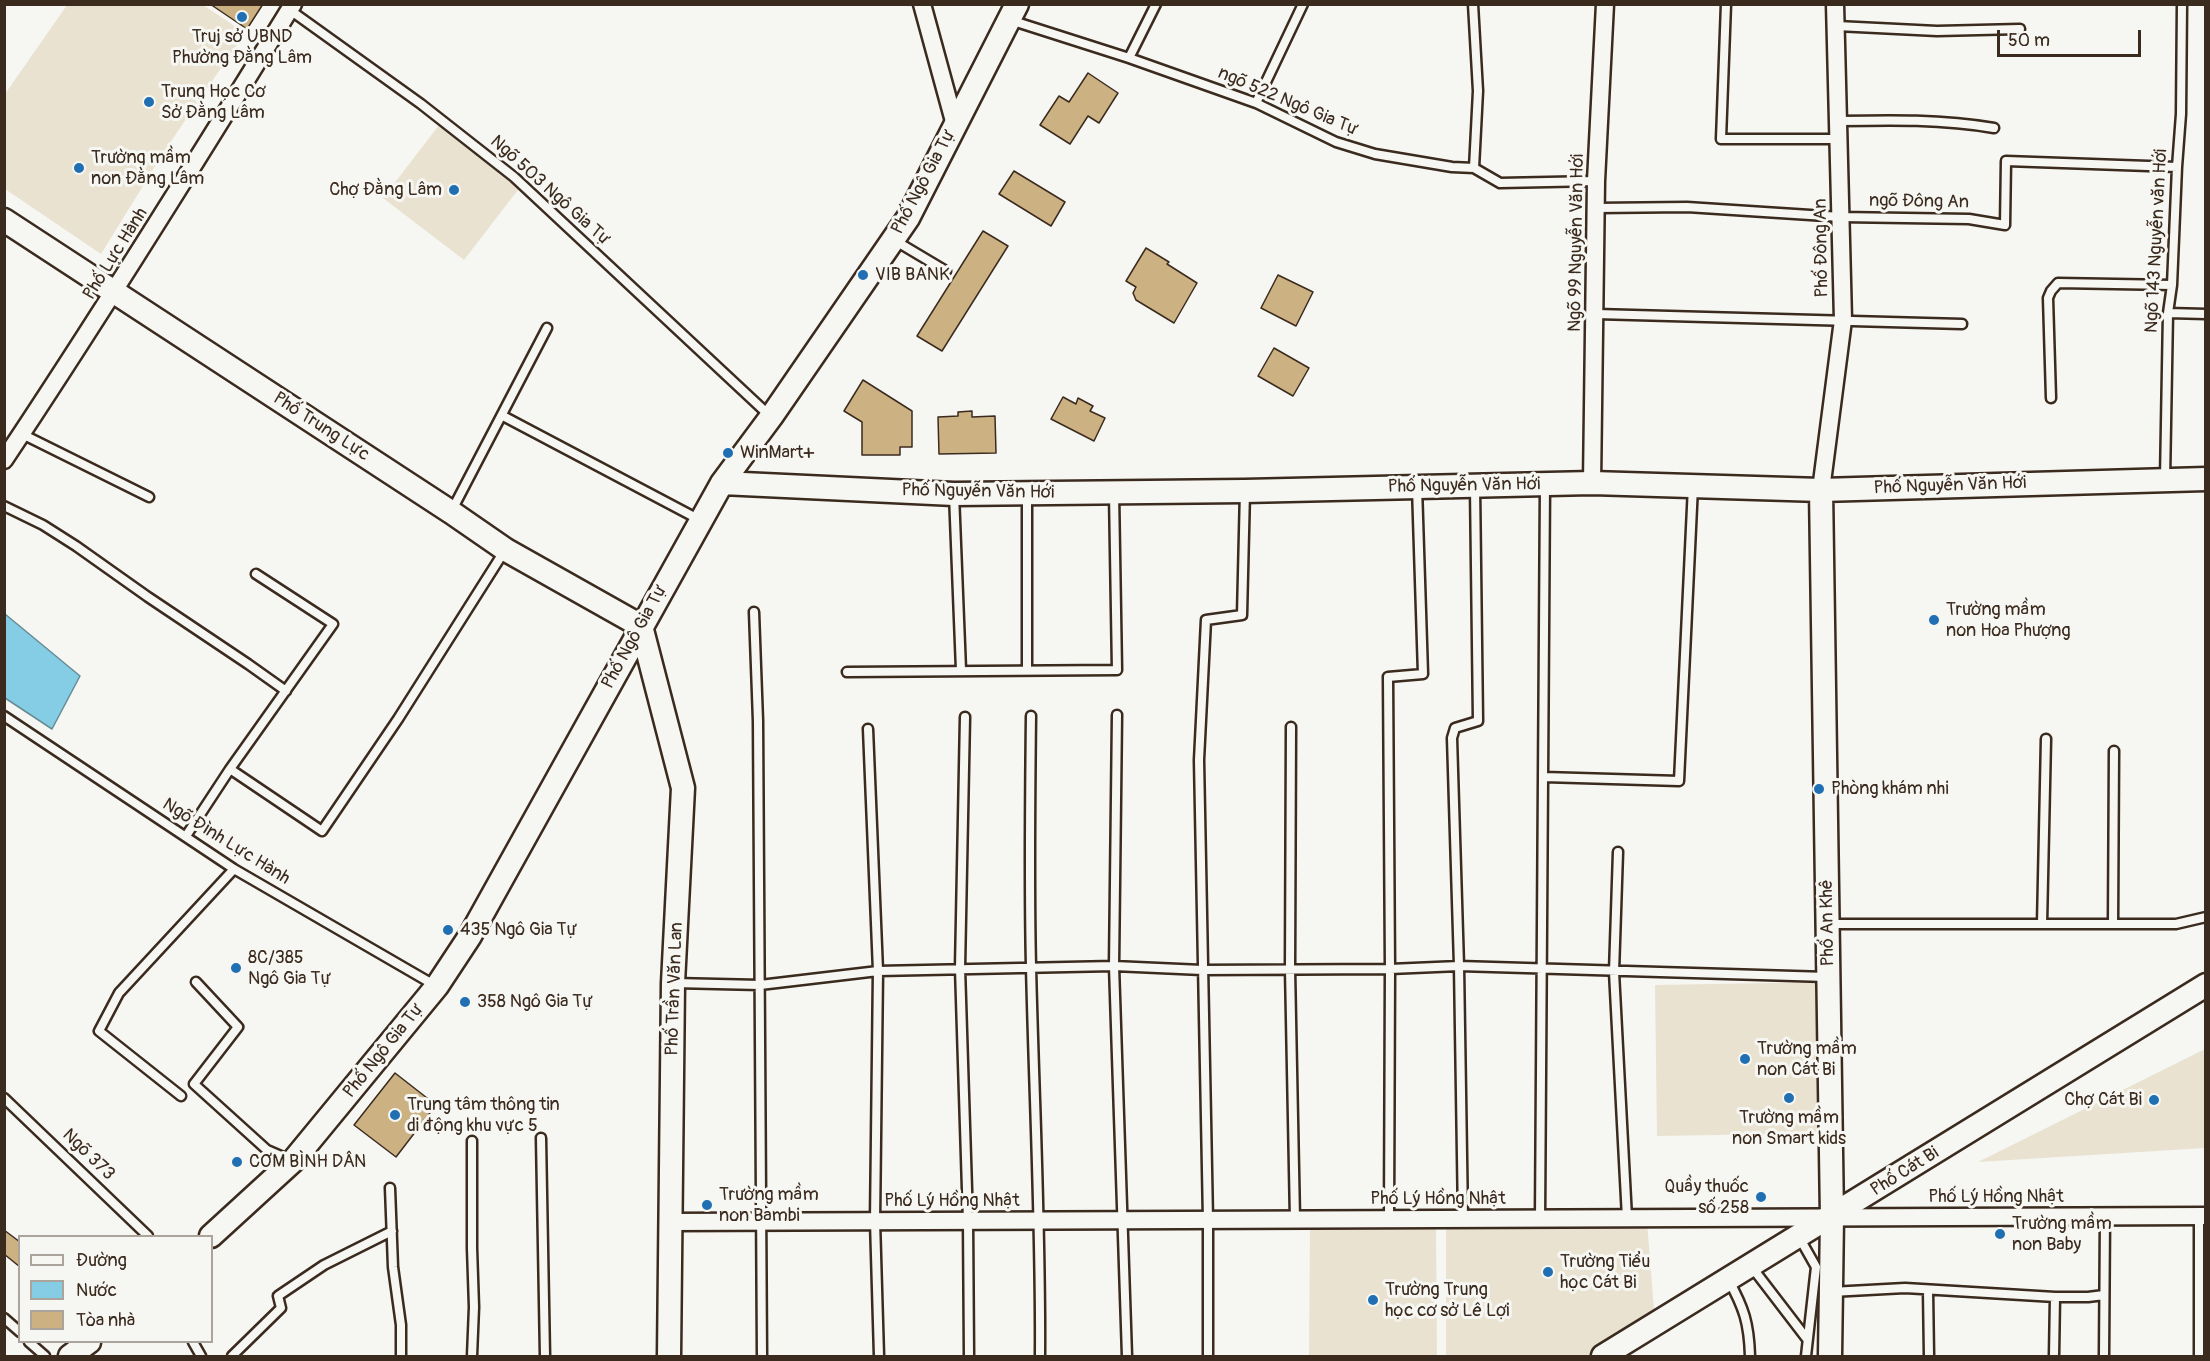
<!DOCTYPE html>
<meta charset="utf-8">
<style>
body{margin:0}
#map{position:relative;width:2210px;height:1361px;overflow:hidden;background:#f6f6f2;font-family:Pangolin,sans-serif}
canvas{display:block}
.frame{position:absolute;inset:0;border:6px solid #3b2a1e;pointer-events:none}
.legend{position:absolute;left:18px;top:1235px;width:195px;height:108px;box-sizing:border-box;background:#f6f6f2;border:2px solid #aba49d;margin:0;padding:8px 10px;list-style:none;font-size:18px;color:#3b2a1e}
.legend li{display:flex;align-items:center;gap:12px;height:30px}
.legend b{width:30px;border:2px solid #aba49d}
.scale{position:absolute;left:1997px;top:30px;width:144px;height:27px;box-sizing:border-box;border:3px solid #3b2a1e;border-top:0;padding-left:8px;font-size:18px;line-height:21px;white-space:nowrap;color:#3b2a1e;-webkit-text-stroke:4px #f6f6f2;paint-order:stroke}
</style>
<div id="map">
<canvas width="2210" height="1361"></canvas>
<div class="frame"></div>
<ul class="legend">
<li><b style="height:8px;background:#f6f6f2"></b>Đường</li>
<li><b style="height:16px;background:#84cde5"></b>Nước</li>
<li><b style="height:16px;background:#ccb283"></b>Tòa nhà</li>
</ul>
<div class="scale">50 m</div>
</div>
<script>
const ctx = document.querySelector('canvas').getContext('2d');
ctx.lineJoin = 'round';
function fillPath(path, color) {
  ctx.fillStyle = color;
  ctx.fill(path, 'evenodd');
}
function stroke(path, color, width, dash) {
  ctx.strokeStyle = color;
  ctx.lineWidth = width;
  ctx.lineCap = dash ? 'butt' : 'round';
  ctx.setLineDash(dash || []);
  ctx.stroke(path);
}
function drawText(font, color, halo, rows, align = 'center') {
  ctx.font = font + ' Pangolin,sans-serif';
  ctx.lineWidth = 6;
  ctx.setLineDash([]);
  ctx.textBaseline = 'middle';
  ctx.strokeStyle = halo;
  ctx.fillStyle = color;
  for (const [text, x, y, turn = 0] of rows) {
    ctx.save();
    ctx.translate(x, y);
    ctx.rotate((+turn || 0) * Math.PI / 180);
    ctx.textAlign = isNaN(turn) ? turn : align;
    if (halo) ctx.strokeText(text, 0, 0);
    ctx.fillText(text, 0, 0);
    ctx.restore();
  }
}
const built = new Path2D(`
 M67,5H203L245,33L167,147L101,254L5,189V94Z
 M443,120L524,182L464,260L383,198Z
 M1833,982L1835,1133L1657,1136L1655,985Z
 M2205,1049V1148L1978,1162L2199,1052Z
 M1446,1222H1647L1655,1322L1597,1356H1446Z
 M1310,1225L1436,1228L1437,1356H1309Z`);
const water = new Path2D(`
 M5,614L80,676L52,729L5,698Z`);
const building = new Path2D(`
 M210,4H263L247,29Z
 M1088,73L1118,93L1099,123L1088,116L1070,144L1040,125L1059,96L1069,102Z
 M1014,171L1065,202L1051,226L999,194Z
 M983,231L1008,246L942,351L917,336Z
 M1146,248L1169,262L1167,264L1197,283L1174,323L1136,300L1133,293L1136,287L1126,281Z
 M1278,275L1313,292L1296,326L1261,308Z
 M1274,348L1309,368L1293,396L1258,376Z
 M863,380L912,411V447H900V455H862V422L844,411Z
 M1063,397L1076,404L1078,398L1093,406L1090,411L1105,418L1094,441L1051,419Z
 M972,411V417L995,416L996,453L939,454L938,417L958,416V412Z
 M395,1073L436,1105L396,1157L354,1125Z
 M4,1230L20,1242V1267L4,1254Z`);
const lane = new Path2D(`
 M1473,4L1478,91L1474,168
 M1726,4L1721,139H1839
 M290,10L421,104L514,177L770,416
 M1010,20L1129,58L1256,103L1336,142L1375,154L1452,167L1474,168L1500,183L1596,181
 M1837,26L1937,31L2020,29
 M1129,58L1156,4
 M1256,103L1303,4
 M1839,121C1891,120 1942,119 1994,128
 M1597,208L1687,207L1841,217L1969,219L2005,225L2006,161L2177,167
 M894,240L946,271
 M2168,313L2206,314
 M1596,314L1962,324
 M2051,398L2048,298L2051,291L2058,283L2172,285
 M503,416L700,520
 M22,434L149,497
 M2165,479L2168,313L2172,285L2177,167L2181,114L2182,4
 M1027,493V670
 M954,494L961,670
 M4,506L43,525L76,546L148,597L248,664L286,691
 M451,512L547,328
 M754,612L758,721L762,1356
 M847,672L1117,670L1114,493
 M1117,715L1114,966L1127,1356
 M4,716L234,869L436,986
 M1031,716C1030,799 1029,883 1031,966C1034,1096 1041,1226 1040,1356
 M965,717L960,968L968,1221L969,1356
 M1291,727L1290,969L1295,1219
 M868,729L878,971L875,1221L879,1356
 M230,769L322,831L398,719L505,550
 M1544,777L1679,781L1693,486
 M186,836L230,769L333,624L256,574
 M1618,852L1614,972L1627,1218
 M1828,924H2176L2206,917
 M2042,924L2046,739
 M2113,924L2114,751
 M196,982L238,1027L194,1084L267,1150L290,1160
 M674,983L760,985L878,971L1114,966L1202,970L1390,969L1459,966L1827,977
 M181,1096L99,1031L119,993L234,869
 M4,1098L148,1236
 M541,1138L545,1356
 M390,1188L393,1267L401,1325V1356
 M1389,1219L1390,969L1388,677L1423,674L1417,487
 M1463,1219L1459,966L1452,738L1455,728L1478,721L1475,487
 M1540,1219L1545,485
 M1799,1237L1816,1267L1806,1356
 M1751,1266L1807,1339
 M1728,1279C1744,1308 1749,1323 1750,1356
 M1928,1291L1929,1356
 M1831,1292L1905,1288L2055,1297H2088L2104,1295
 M4,1318L20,1332
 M29,1342L45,1356
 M193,1342L201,1356
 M232,1356L281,1308L278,1296L324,1265L392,1231
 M472,1356L474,1307L472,1248V1141
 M1208,1356V1220L1199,760L1206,620L1242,615L1245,491
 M2054,1356L2055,1297
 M2104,1356L2105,1216
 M2199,1356V1216`);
const street = new Path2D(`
 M922,4L955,125
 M4,460C104,310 199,157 293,4
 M1592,483L1596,181L1605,4
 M1821,490L1843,320L1835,4
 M670,1222L2206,1216`);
const secondary = new Path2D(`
 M4,220L451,512L506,550L641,626L683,788L673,983L669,1356
 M722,483L954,494L1245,491L1592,483L1821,490L2206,479
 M1821,490L1832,1217L1830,1356
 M211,1236L293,1161L437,986L470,936L722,483L771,417L908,218L1017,4
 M70,1356L89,1342
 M1603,1356L2206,985`);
const markers = [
 [242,17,6,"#1f6fb2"],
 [149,102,6,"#1f6fb2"],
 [79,168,6,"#1f6fb2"],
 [454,190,6,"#1f6fb2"],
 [863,275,6,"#1f6fb2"],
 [728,453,6,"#1f6fb2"],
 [1934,620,6,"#1f6fb2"],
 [1819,789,6,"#1f6fb2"],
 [448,930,6,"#1f6fb2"],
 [236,968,6,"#1f6fb2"],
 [465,1002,6,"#1f6fb2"],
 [1745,1059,6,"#1f6fb2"],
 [1789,1098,6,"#1f6fb2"],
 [2154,1100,6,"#1f6fb2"],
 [395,1115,6,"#1f6fb2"],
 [237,1162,6,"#1f6fb2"],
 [1761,1197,6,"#1f6fb2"],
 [707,1205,6,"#1f6fb2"],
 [2000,1234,6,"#1f6fb2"],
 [1548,1272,6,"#1f6fb2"],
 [1373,1300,6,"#1f6fb2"]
];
const poiNames = [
 ["Truj sở UBND",242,37,"center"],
 ["Phường Đằng Lâm",242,58,"center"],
 ["Trung Học Cơ",161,92],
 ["Sở Đằng Lâm",161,113],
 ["Trường mầm",91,158],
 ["non Đằng Lâm",91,179],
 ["Chợ Đằng Lâm",442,190,"right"],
 ["VIB BANK",875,275],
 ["WinMart+",740,453],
 ["Trường mầm",1946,610],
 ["non Hoa Phượng",1946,631],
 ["Phòng khám nhi",1831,789],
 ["435 Ngô Gia Tự",460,930],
 ["8C/385",248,958],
 ["Ngô Gia Tự",248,979],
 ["358 Ngô Gia Tự",477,1002],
 ["Trường mầm",1757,1049],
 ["non Cát Bi",1757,1070],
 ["Chợ Cát Bi",2142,1100,"right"],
 ["Trung tâm thông tin",407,1105],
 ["di động khu vực 5",407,1126],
 ["Trường mầm",1789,1118,"center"],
 ["non Smart kids",1789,1139,"center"],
 ["CƠM BÌNH DÂN",249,1162],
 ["Quầy thuốc",1749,1187,"right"],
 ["số 258",1749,1208,"right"],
 ["Trường mầm",719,1195],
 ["non Bambi",719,1216],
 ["Trường mầm",2012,1224],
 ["non Baby",2012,1245],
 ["Trường Tiểu",1560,1262],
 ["học Cát Bi",1560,1283],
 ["Trường Trung",1385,1290],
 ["học cơ sở Lê Lợi",1385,1311]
];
const streetNames = [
 ["ngõ 522 Ngô Gia Tự",1288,102,23],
 ["Phố Ngô Gia Tự",924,182,-62],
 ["Ngõ 503 Ngô Gia Tự",550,191,42],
 ["ngõ Đông An",1919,202,1],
 ["Ngõ 143 Nguyễn văn Hới",2157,241,-87],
 ["Ngõ 99 Nguyễn Văn Hới",1577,243,-89],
 ["Phố Đông An",1822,248,-91],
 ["Phố Lực Hành",116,254,-58],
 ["Phố Trung Lực",321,427,33],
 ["Phố Nguyễn Văn Hới",1464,486,-1],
 ["Phố Nguyễn Văn Hới",1950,486,-2],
 ["Phố Nguyễn Văn Hới",978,492,1],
 ["Phố Ngô Gia Tự",635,637,-61],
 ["Ngõ Đình Lực Hành",226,842,32],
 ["Phố An Khê",1828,923,-91],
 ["Phố Trần Văn Lan",675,989,-88],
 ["Phố Ngô Gia Tự",384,1051,-51],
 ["Ngõ 373",88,1155,44],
 ["Phố Cát Bi",1905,1172,-32],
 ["Phố Lý Hồng Nhật",1996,1197],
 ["Phố Lý Hồng Nhật",1438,1199],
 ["Phố Lý Hồng Nhật",952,1201]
];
fillPath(built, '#e9e2d1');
fillPath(water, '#84cde5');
stroke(water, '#678c95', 1.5);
fillPath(building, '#ccb283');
stroke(building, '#3b2a1e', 1.5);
stroke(lane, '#3b2a1e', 13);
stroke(street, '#3b2a1e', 21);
stroke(secondary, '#3b2a1e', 27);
stroke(lane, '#f6f6f2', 8);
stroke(street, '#f6f6f2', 16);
stroke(secondary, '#f6f6f2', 22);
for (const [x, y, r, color] of markers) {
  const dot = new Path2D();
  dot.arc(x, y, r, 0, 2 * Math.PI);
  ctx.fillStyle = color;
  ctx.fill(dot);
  stroke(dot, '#f6f6f2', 2);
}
drawText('18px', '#3b2a1e', '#f6f6f2', poiNames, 'left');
drawText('18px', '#3b2a1e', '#f6f6f2', streetNames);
</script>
